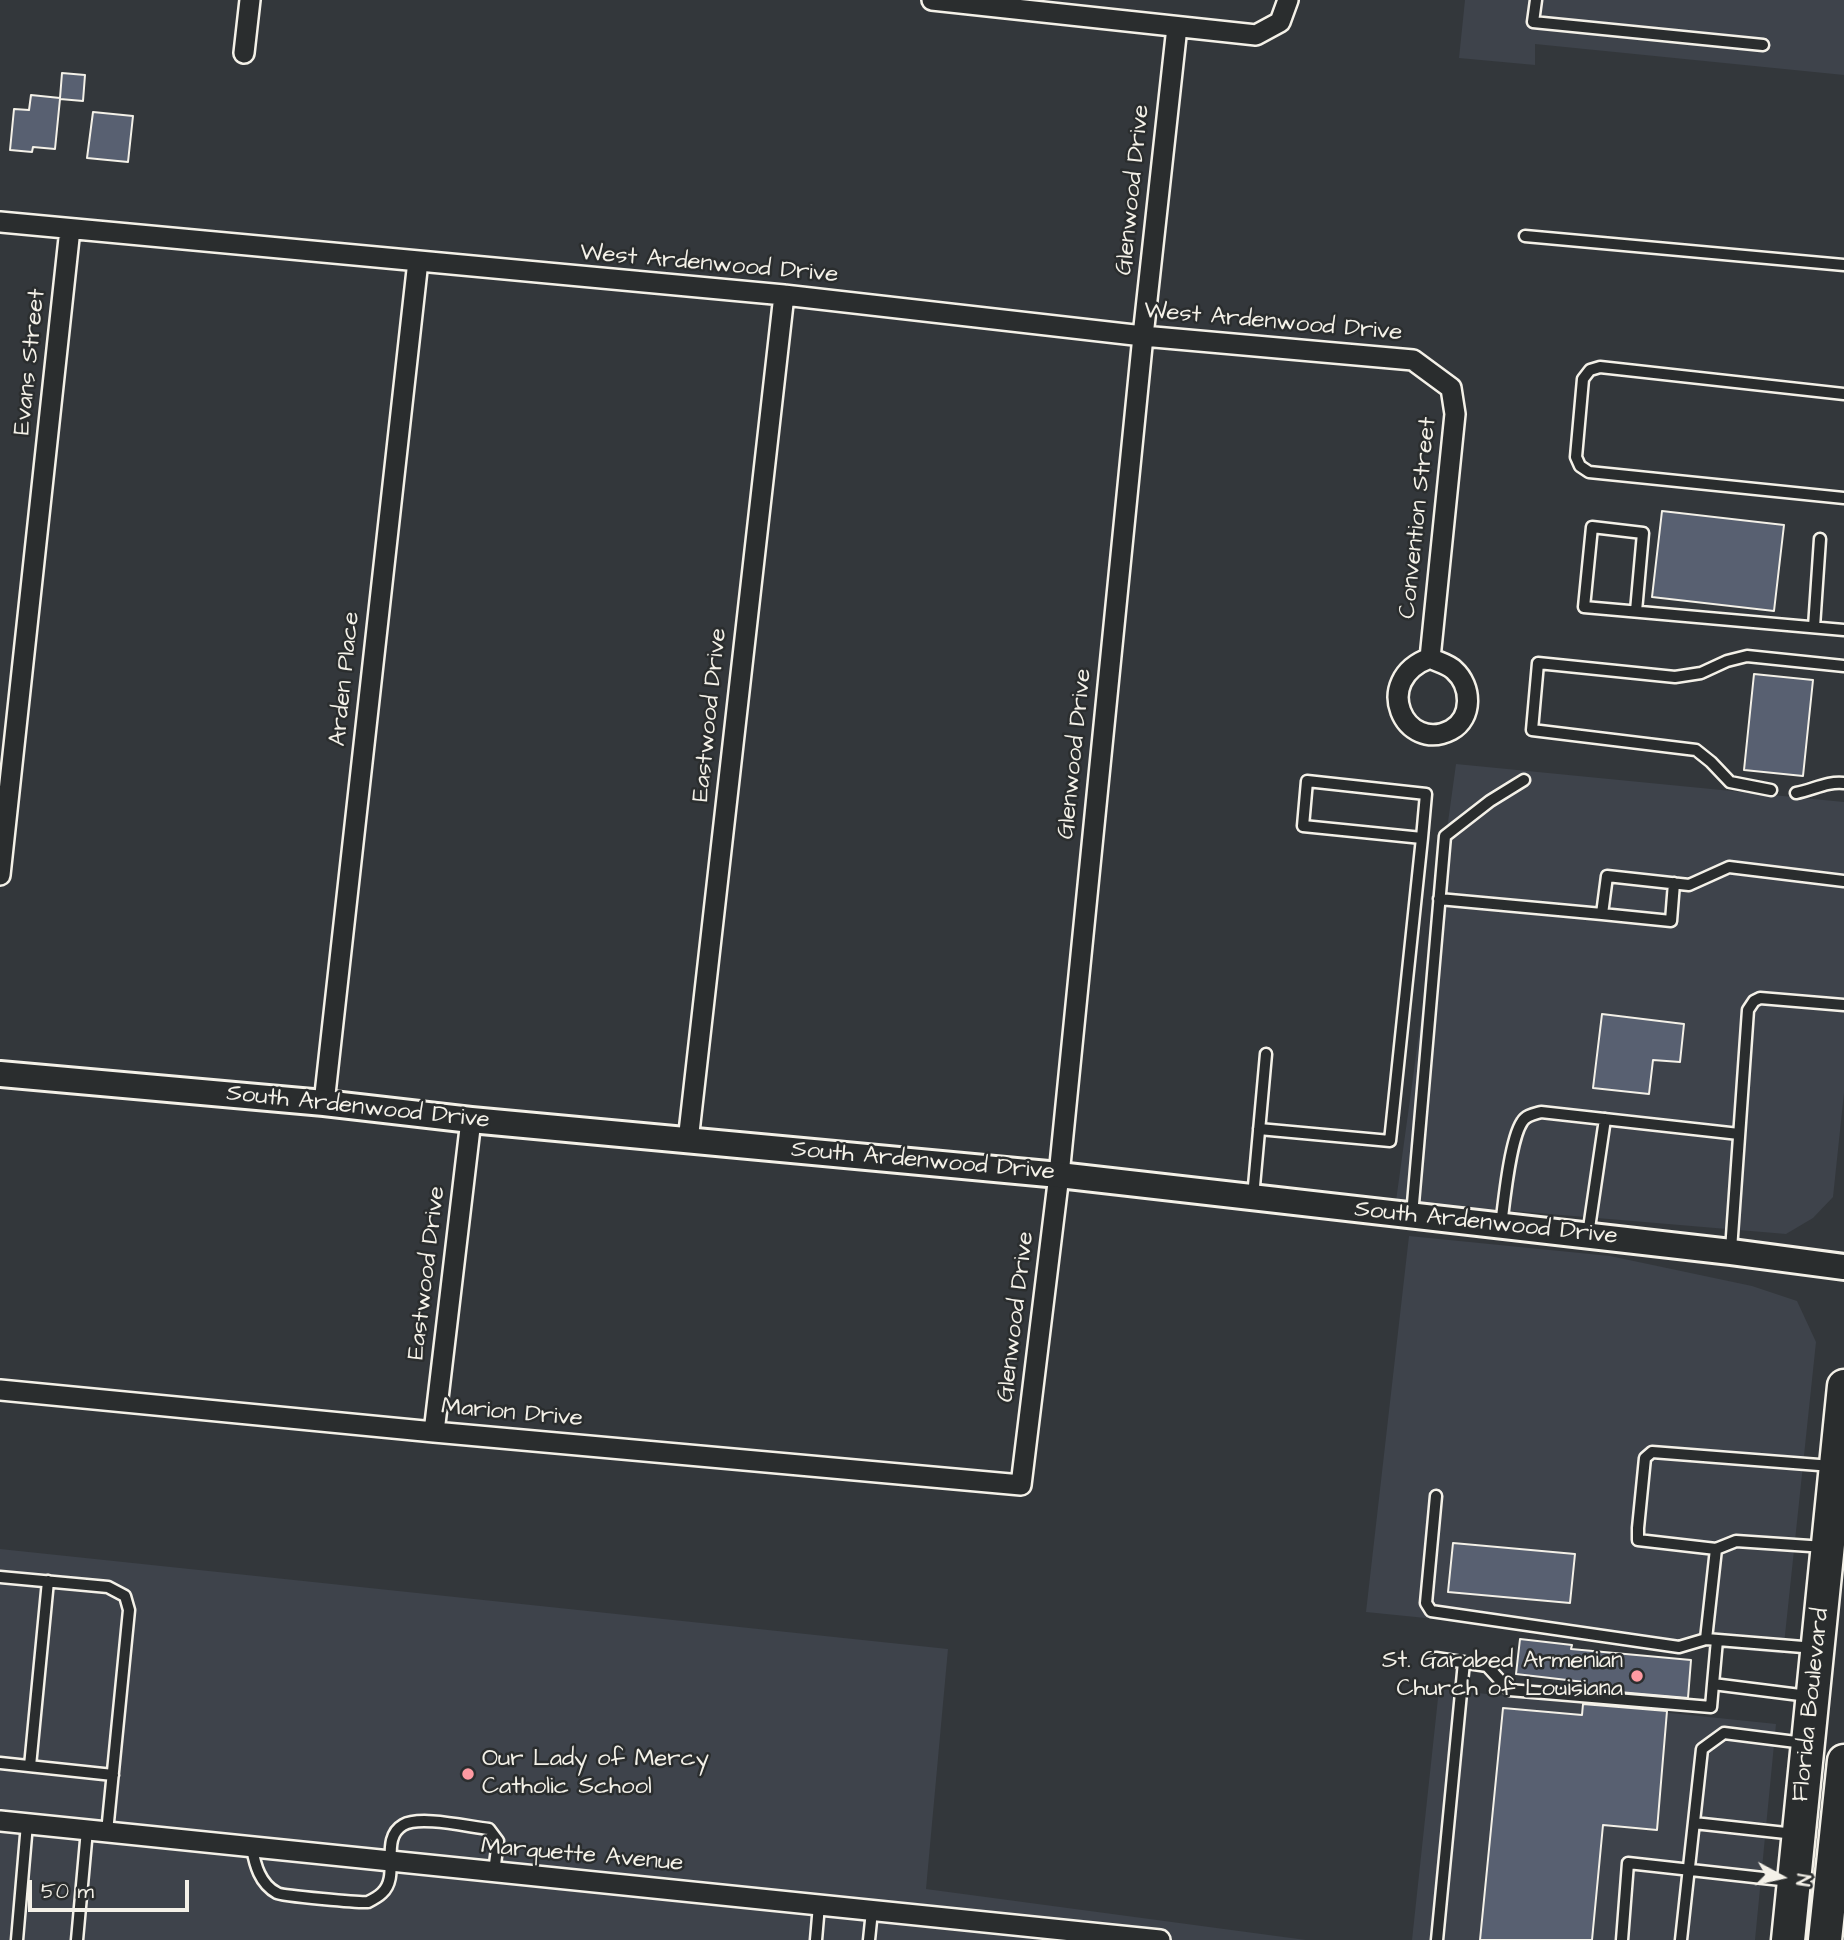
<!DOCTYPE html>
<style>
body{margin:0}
#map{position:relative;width:1844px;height:1940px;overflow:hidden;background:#33373b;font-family:"Architects Daughter",sans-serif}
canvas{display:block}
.north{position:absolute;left:1746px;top:1842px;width:70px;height:70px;-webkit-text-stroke:5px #2a2d2e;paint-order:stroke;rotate:98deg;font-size:19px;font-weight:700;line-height:28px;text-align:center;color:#f4f1e8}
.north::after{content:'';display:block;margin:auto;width:24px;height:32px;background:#f4f1e8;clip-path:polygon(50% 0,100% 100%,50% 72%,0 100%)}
.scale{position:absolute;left:28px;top:1880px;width:161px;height:32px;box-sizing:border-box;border:4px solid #f4f1e8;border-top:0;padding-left:9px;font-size:21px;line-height:24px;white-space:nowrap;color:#f4f1e8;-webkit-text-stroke:5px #2a2d2e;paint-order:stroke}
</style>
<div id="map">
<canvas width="1844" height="1940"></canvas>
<div class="north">N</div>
<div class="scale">50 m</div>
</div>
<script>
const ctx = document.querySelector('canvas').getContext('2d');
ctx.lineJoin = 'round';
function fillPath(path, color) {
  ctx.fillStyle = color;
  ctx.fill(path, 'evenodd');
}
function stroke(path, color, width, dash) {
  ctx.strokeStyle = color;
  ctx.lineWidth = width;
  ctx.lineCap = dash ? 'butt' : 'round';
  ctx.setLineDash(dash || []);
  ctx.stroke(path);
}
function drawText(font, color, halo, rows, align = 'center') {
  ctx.font = font + ' "Architects Daughter",sans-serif';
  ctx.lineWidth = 5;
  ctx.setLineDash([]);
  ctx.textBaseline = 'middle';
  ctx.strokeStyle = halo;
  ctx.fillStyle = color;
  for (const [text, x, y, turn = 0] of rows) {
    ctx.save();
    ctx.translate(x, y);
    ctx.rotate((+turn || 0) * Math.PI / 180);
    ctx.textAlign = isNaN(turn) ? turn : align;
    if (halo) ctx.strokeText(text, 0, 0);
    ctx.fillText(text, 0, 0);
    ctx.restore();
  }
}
const built = new Path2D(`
 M1465,0H1844V75L1535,44V65L1459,58Z
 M1456,764L1844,802V1093L1833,1197L1813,1218L1786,1234L1396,1201Z
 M1409,1236L1610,1256L1752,1286L1797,1301L1816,1342L1783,1654L1366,1612Z
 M0,1549L948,1649L926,1889L1306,1940H0Z
 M1439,1689L1776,1724L1755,1940H1412Z`);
const building = new Path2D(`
 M62,73L85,75L83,101L60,99L55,149L33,147L32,152L10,150L14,109L29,110L31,95L60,98Z
 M93,112L133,116L128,162L87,158Z
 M1662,511L1784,525L1774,611L1652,597Z
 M1754,674L1813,680L1803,776L1744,770Z
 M1602,1014L1684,1024L1680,1062L1653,1060L1649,1094L1593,1088Z
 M1453,1543L1575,1554L1570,1603L1448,1592Z
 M1520,1639L1572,1645L1571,1649L1691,1660L1688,1698L1584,1689V1682L1516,1674Z
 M1583,1704L1667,1711L1657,1830L1603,1825L1592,1940H1480L1503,1708L1582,1715Z`);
const service = new Path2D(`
 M1536,0L1533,22L1763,45
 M1525,236L1844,265
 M1844,394L1600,367L1590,370L1583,379L1576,457L1580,466L1589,472L1844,498
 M1636,611L1643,533L1592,527L1584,607L1844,630
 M1814,627L1820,539
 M1771,790L1730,782L1711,762L1696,750L1532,730L1538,663L1675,677L1701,673L1727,661L1747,656L1844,666
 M1796,793C1813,790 1827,781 1844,783
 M1439,899L1602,914L1607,876L1689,885L1729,867L1844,881
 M1602,914L1671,921L1674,883
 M1259,1129L1390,1141L1422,838L1426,794L1307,781L1303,826L1422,838
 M1253,1197L1266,1054
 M1412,1215L1445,836L1490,801L1524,780
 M1501,1226C1504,1202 1510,1140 1522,1122C1526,1115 1534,1114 1541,1112L1739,1134
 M1588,1235L1605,1119
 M1731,1250L1748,1010L1754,1001L1760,998L1844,1005
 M1436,1496L1426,1603L1431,1611L1679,1647L1706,1639
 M1825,1547L1736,1541L1716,1549L1638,1540V1528L1645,1458L1652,1452L1832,1466
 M1716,1549L1706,1639L1815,1648
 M0,1577L108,1587L125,1596L129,1610L107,1832
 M1436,1658L1487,1666L1509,1690L1711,1707L1713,1684L1808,1696
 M1713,1684L1717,1640
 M0,1763L113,1775
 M30,1766L48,1581
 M1694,1823L1795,1834
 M252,1848C255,1865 260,1884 277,1893C282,1896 363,1903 368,1902C372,1900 379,1896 382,1893C401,1876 379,1839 403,1825C420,1815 469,1827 489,1829L498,1841L494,1872
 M17,1940L27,1824
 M77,1940L87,1830
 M816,1940L819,1905
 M869,1940L872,1911
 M1437,1940L1464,1662
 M1622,1940L1628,1863L1790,1881
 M1681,1940L1702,1749L1724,1733L1804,1743`);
const minor = new Path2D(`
 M932,0L1256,35L1280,22L1288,0
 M244,53L250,0
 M0,222L784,295L1143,336L1413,360L1451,388L1455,414L1430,658C1438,662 1448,664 1454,670C1472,686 1473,718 1451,730C1405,754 1370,680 1430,658
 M0,875L70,229
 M324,1103L418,261
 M688,1141L784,295
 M0,1390L434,1432L1021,1485L1059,1175L1143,336L1177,27
 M434,1432L471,1120
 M0,1821L1160,1940`);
const tertiary = new Path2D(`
 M0,1074L324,1103L471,1120L1059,1175L1731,1252L1844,1267`);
const primary = new Path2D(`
 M1788,1940L1844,1386
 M1825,1940L1844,1761`);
const markers = [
 [1637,1676,7,"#ff9aa2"],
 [468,1774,7,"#ff9aa2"]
];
const streetNames = [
 ["Glenwood Drive",1134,190,-84],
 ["West Ardenwood Drive",709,265,5],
 ["West Ardenwood Drive",1273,323,5],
 ["Evans Street",31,362,-84],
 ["Convention Street",1419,518,-84],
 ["Arden Place",346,679,-84],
 ["Eastwood Drive",711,715,-84],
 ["Glenwood Drive",1076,754,-84],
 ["South Ardenwood Drive",358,1108,6],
 ["South Ardenwood Drive",923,1162,5],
 ["South Ardenwood Drive",1486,1224,6],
 ["Eastwood Drive",428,1273,-83],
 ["Glenwood Drive",1017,1317,-83],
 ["Marion Drive",512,1414,5],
 ["Florida Boulevard",1812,1705,-84],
 ["Marquette Avenue",582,1856,5]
];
const poiNames = [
 ["St. Garabed Armenian",1623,1662],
 ["Church of Louisiana",1623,1690],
 ["Our Lady of Mercy",482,1760,"left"],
 ["Catholic School",482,1788,"left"]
];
fillPath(built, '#3e434b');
fillPath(building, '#586071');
stroke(building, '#f4f1e8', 2);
stroke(service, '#f4f1e8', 15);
stroke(minor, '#f4f1e8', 24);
stroke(tertiary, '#f4f1e8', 30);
stroke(primary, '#f4f1e8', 37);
stroke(service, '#2a2d2e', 10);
stroke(minor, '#2a2d2e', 19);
stroke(tertiary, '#2a2d2e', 24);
stroke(primary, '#2a2d2e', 32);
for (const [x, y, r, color] of markers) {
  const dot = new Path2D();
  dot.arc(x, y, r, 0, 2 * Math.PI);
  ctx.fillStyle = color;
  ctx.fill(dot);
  stroke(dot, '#2a2d2e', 2.5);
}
drawText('24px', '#f4f1e8', '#2a2d2e', streetNames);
drawText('24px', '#f4f1e8', '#2a2d2e', poiNames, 'right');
</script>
